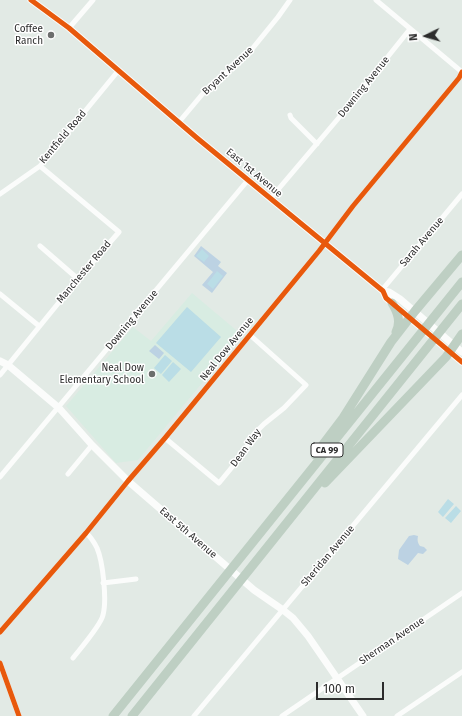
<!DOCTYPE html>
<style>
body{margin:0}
#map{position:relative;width:462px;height:716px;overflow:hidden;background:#e2eae5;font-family:"Fira Sans",sans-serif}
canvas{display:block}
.north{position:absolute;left:406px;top:16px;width:40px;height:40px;-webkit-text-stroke:3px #fff;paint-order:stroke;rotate:265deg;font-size:11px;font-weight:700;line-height:16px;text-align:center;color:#2c2c2c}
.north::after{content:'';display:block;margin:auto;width:14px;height:18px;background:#2c2c2c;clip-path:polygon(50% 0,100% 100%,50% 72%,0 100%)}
.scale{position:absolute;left:316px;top:682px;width:68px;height:18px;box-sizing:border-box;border:2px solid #2c2c2c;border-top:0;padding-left:5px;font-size:12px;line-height:14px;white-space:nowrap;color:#2c2c2c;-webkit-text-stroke:3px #fff;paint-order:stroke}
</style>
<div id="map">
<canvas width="462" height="716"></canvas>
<div class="north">N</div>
<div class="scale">100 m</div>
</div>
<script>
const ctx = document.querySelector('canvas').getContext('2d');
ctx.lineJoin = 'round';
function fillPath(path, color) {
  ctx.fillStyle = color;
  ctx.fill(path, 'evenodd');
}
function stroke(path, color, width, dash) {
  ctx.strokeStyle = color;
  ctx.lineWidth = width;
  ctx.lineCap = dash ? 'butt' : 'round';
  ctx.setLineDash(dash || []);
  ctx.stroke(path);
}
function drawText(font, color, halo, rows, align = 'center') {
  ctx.font = font + ' "Fira Sans",sans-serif';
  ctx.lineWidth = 3;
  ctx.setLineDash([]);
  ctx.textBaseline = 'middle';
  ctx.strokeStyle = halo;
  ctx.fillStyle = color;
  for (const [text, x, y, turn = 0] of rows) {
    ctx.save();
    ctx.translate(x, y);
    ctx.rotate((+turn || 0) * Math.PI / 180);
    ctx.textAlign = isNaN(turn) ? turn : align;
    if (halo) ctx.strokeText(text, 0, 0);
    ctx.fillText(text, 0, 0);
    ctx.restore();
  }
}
const education = new Path2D(`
 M192,293L242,335L138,460L116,463L66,406L133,327L151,341Z`);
const green = new Path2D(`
 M201,246L221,262L218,266L227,273L212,293L202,285L213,272L194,256Z
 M155,345L164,353L159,359L149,351Z
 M414,535L418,536C417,541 418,543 420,546L424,547L427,550L423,554L418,553L408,565L398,559L399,550L409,536Z`);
const pitch = new Path2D(`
 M202,249L209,256L204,262L196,256Z
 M217,271L223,276L213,289L207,284Z
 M187,307L221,337L191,372L156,343Z
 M165,355L172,361L161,374L154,368Z
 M173,362L181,369L169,382L162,375Z
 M448,499L454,504L443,517L438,512Z
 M456,506L461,511L451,523L445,518Z`);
const street = new Path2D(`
 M376,0L462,72
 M69,28L93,0
 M290,115L291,118L317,144
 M179,122L205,91L248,54L278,17L290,0
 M0,194L40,166L118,71
 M270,199L342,114L410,29
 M40,246L78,279
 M382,290L462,194
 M0,294L39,326
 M0,375L78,279L119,232L40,166
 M165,438L219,483L242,455L254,434L264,424L284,408L306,385L250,335
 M68,474L92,445
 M0,477L248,180
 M103,583L136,579
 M0,632L86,533L128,481L165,438L319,251L353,206L459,78L462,72
 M73,658C80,649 101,625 103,615C107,600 103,562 97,548C94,542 91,537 86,533
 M0,663L19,716
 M194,716L462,395
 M282,716L462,593
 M397,716L462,672`);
const secondary = new Path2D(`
 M31,0L69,28L197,138L383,291L386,298L392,303L462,362
 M383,291L389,292L400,299L462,352
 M0,361L8,365L59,408L92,445L128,481L254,590L283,610L293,618L308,636L363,716`);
const highway = new Path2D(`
 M392,303C398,313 401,322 396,332
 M315,455L343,418L391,342L415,311L462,255
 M325,483L446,357L462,334
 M113,716L462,282
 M132,716L462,304`);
const cycleway = new Path2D(`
 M31,0L69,28L197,138L383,291L386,298L392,303L462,362
 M0,632L86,533L128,481L165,438L319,251L353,206L459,78L462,72
 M0,663L19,716`);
const markers = [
 [51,35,4,"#6c6e6d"],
 [152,374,4,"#6c6e6d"]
];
const shields = [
 [327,450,32]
];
const shieldNames = [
 ["CA 99",327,450]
];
const poiNames = [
 ["Coffee",43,29],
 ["Ranch",43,41],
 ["Neal Dow",144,368],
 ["Elementary School",144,380]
];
const streetNames = [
 ["Bryant Avenue",228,71,-43],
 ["Downing Avenue",364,87,-51],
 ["Kentfield Road",63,137,-50],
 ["East 1st Avenue",254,173,40],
 ["Sarah Avenue",422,242,-50],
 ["Manchester Road",84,272,-50],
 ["Downing Avenue",132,320,-50],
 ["Neal Dow Avenue",227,349,-51],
 ["Dean Way",246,448,-54],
 ["East 5th Avenue",188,533,41],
 ["Sheridan Avenue",328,556,-50],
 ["Sherman Avenue",392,641,-34]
];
fillPath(education, '#d8ece2');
fillPath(green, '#bcd2e3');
fillPath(pitch, '#badde6');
stroke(street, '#fbfcfb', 5);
stroke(secondary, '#fbfcfb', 7);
stroke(highway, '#becfc3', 9);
stroke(cycleway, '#e8590c', 5);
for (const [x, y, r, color] of markers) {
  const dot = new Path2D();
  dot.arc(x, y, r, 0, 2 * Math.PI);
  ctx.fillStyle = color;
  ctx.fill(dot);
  stroke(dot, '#fff', 1.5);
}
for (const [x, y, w] of shields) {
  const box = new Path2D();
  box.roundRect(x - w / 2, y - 7, w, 14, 3);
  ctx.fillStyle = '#fff';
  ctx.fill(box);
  stroke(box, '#2c2c2c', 1);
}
drawText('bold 9px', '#2c2c2c', null, shieldNames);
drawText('10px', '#2c2c2c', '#fff', poiNames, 'right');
drawText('10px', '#2c2c2c', '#fff', streetNames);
</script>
